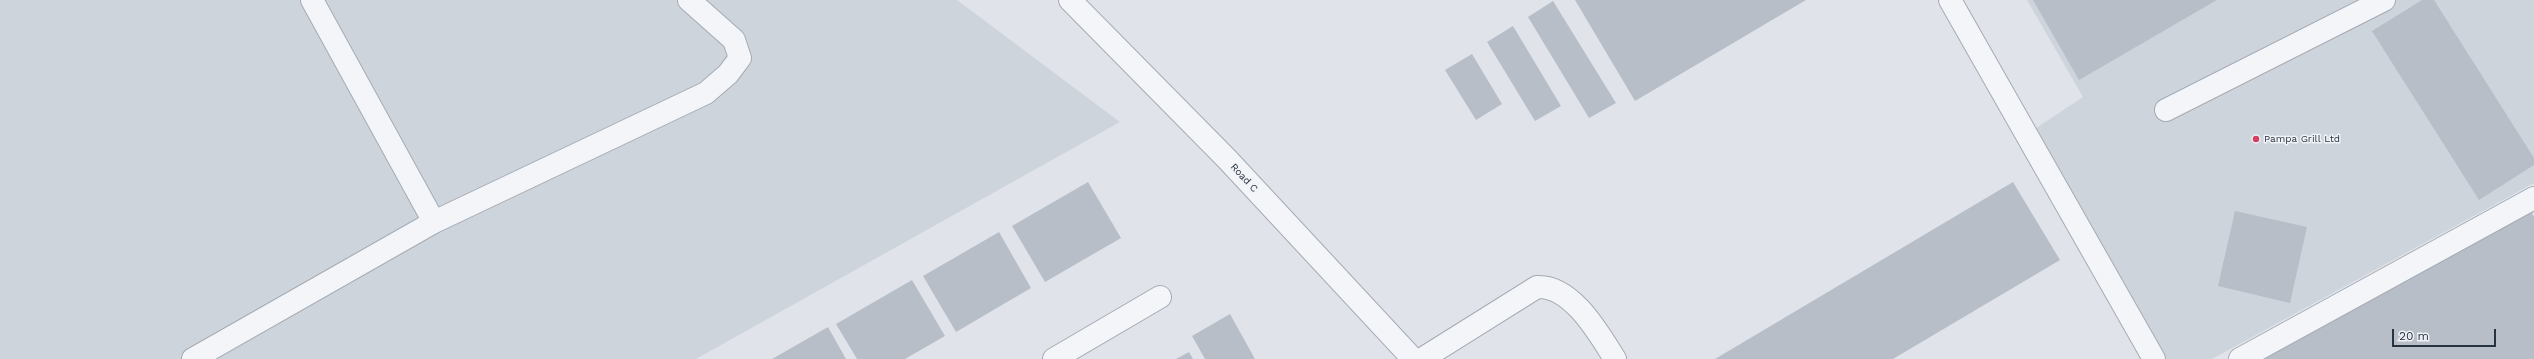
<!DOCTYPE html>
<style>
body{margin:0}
#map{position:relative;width:2534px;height:359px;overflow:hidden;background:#e0e4ea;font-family:"Work Sans",sans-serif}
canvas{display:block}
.scale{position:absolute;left:2392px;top:329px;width:104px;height:18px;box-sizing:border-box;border:2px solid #283342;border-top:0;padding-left:5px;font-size:12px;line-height:14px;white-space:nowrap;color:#283342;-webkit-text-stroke:3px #f0f3f7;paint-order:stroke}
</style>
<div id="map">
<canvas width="2534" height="359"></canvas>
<div class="scale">20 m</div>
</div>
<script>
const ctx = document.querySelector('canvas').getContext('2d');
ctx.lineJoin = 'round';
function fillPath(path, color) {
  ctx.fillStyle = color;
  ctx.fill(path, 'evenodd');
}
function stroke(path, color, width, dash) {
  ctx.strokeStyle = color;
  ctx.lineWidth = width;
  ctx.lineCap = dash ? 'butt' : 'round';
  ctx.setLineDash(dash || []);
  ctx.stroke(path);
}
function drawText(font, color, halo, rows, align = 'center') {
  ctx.font = font + ' "Work Sans",sans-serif';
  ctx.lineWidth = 3;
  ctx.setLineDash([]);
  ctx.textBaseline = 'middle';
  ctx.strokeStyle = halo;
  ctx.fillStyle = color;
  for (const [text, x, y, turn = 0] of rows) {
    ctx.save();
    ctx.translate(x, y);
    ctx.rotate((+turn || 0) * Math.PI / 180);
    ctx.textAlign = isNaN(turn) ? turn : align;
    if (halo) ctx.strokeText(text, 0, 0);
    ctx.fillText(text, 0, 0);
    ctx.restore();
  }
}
const built = new Path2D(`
 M0,0H957L1120,122L696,359H0Z
 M2027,0H2534V183L2212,359H2159L2030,132L2083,97Z`);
const building = new Path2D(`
 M1575,0H1806L1635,101Z
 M2033,0H2217L2079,80Z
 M2422,0H2434L2534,158V165L2479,200L2372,31Z
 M1553,1L1616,103L1589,118L1528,17Z
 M1513,26L1561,106L1535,121L1487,42Z
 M1472,54L1502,104L1476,120L1445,70Z
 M1088,182L1121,238L1045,282L1012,226Z
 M2013,182L2060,260L1893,359H1715Z
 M2529,207L2534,217V359H2252Z
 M2235,211L2307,227L2290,303L2218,286Z
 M999,232L1031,288L956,332L923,276Z
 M912,280L945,336L905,359H857L836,324Z
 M1230,314L1255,359H1205L1192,336Z
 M828,327L846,359H772Z
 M1189,352L1193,359H1176Z`);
const minor = new Path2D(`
 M312,0L434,222
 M1070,0L1227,159L1413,359
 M1950,0L2154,359
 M2166,110L2384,0
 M193,359L434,222L706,93L728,74L740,58L734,40L689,0
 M1054,359L1160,297
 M1422,359L1537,287C1572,285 1599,334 1615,359
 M2240,359L2534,198`);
const markers = [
 [2256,139,4,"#d34062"]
];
const poiNames = [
 ["Pampa Grill Ltd",2264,139]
];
const streetNames = [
 ["Road C",1244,178,47]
];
fillPath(built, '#ced4dc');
fillPath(building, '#b7bec7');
stroke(minor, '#a5abb4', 24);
stroke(minor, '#f3f5f8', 22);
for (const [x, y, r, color] of markers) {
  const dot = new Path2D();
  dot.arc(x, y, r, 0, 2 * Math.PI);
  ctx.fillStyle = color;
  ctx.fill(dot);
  stroke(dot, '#f0f3f7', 1.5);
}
drawText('10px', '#283342', '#f0f3f7', poiNames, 'left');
drawText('10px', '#283342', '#f0f3f7', streetNames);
</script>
